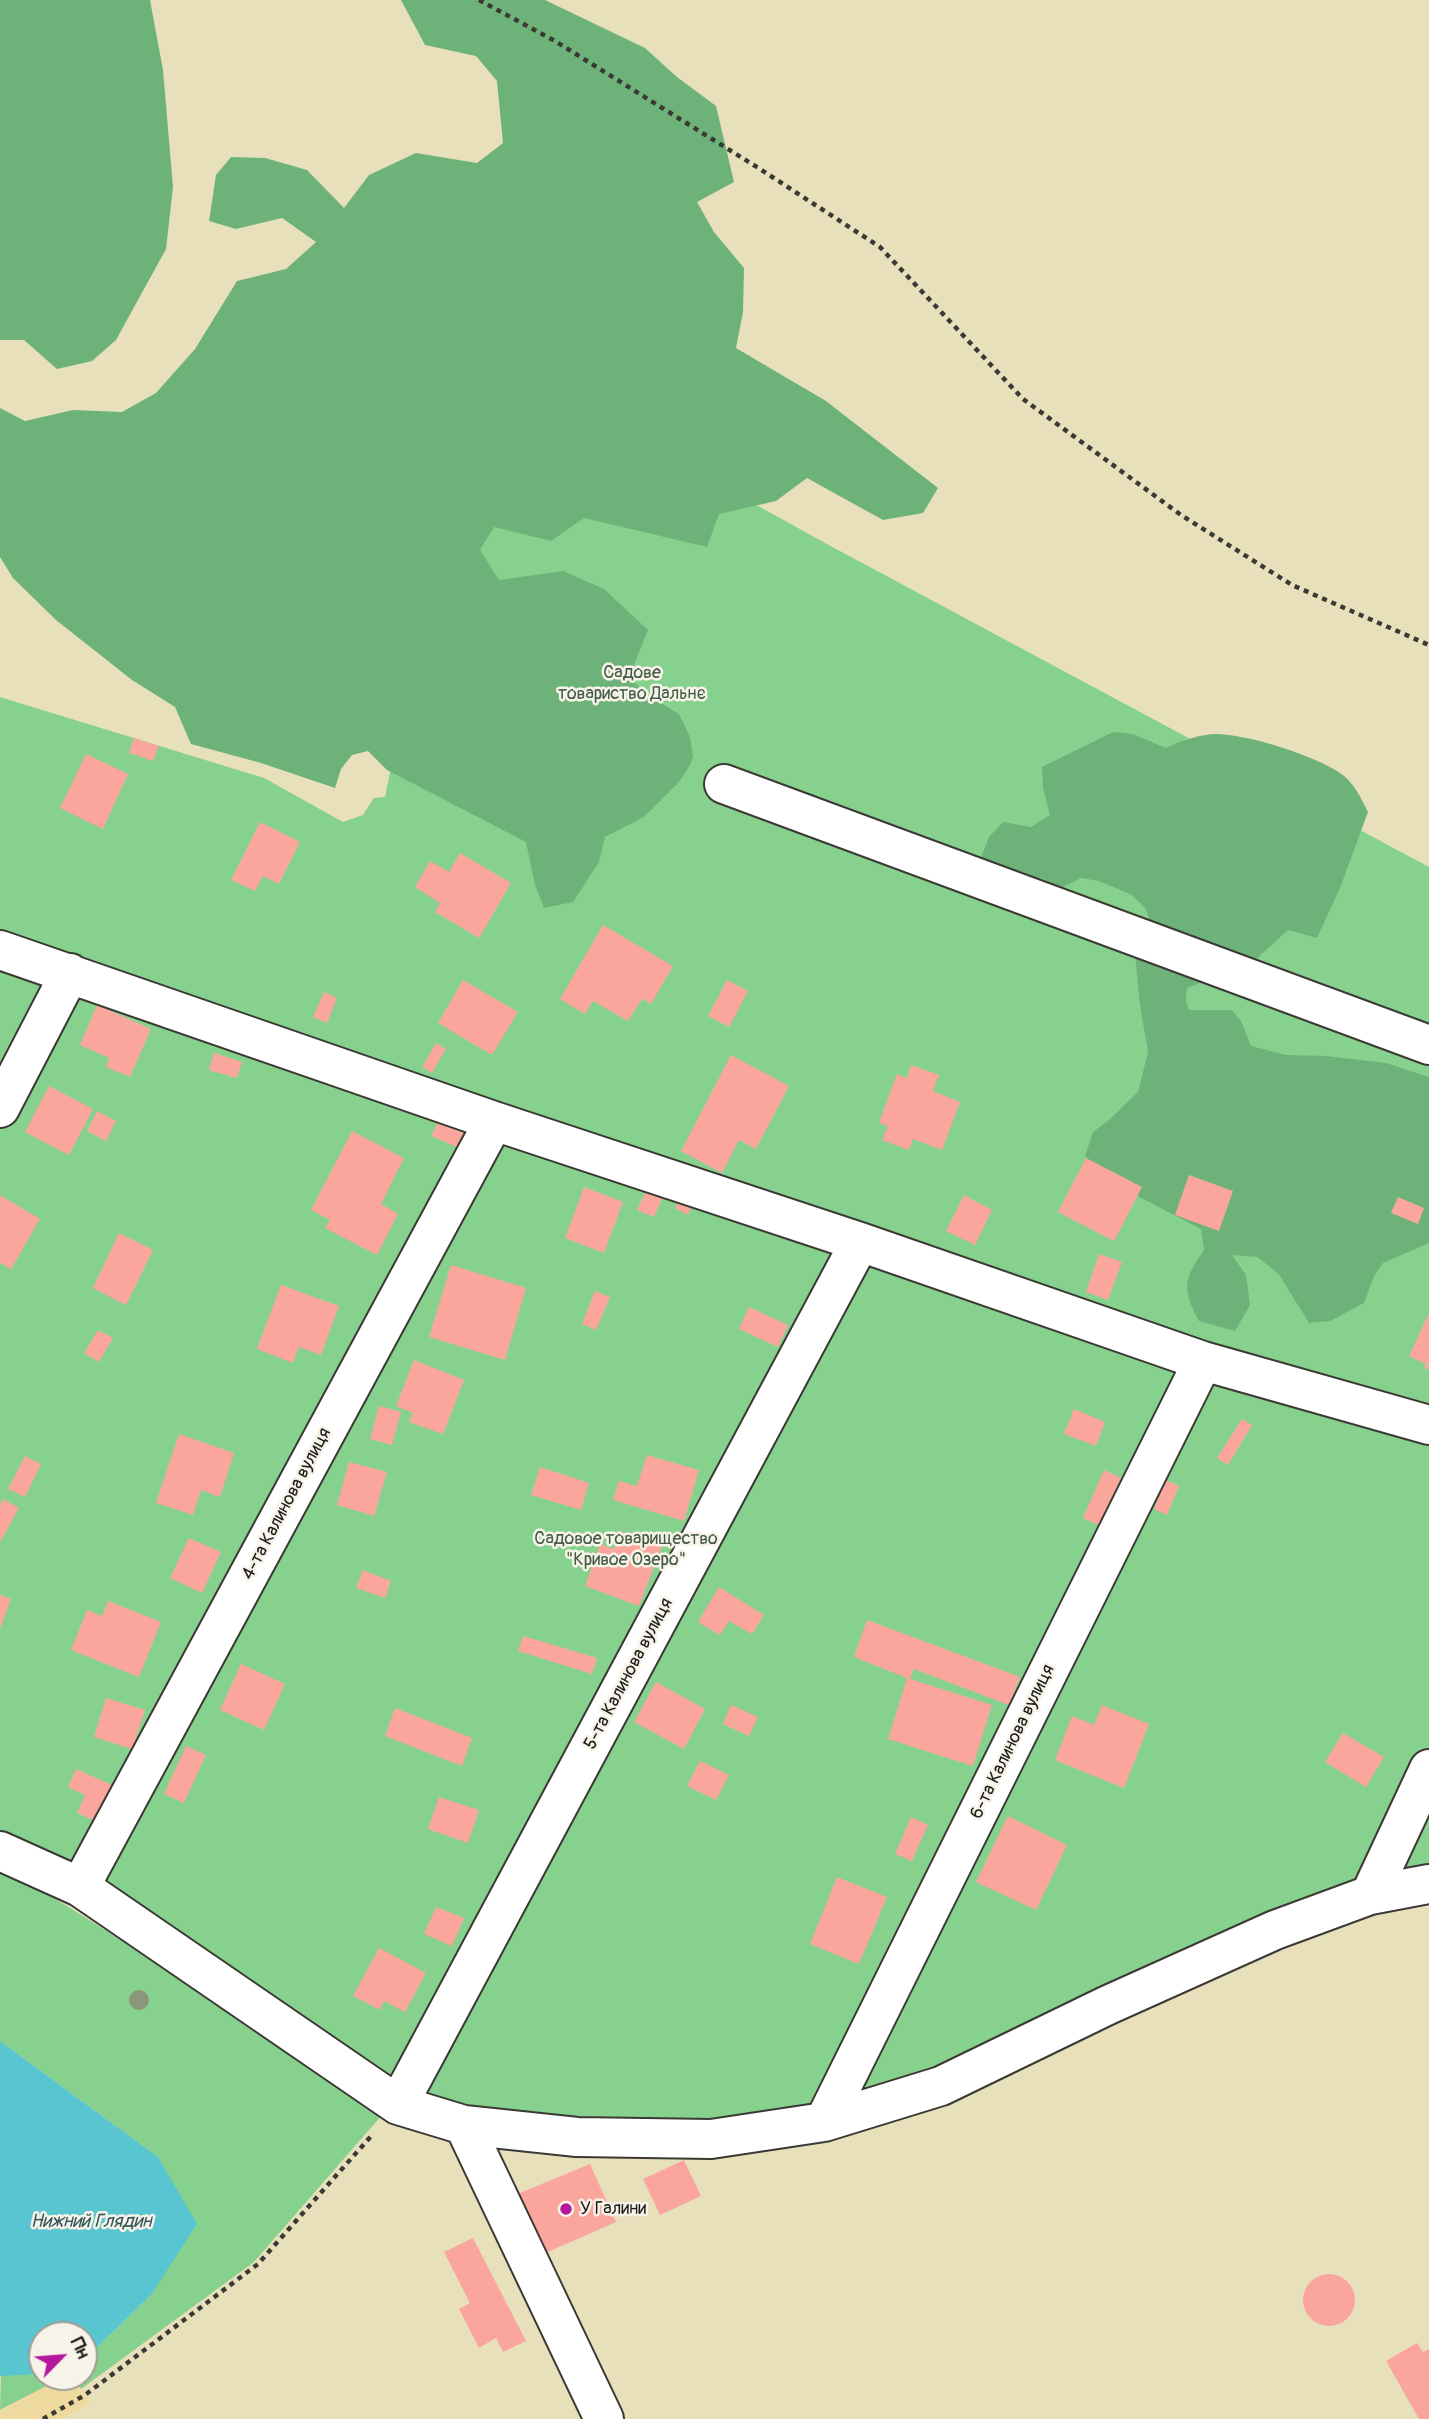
<!DOCTYPE html>
<meta charset="utf-8">
<style>
body{margin:0}
#map{position:relative;width:1429px;height:2419px;overflow:hidden;background:#e8e0bb;font-family:Pangolin,sans-serif}
canvas{display:block}
.north{position:absolute;left:28px;top:2321px;width:70px;height:70px;box-sizing:border-box;background:#f7f3e8;border:2px solid #9f9d96;border-radius:50%;rotate:65deg;font-size:19px;font-weight:700;line-height:28px;text-align:center;color:#1c1c1c}
.north::after{content:'';display:block;margin:auto;width:24px;height:32px;background:#b5179e;clip-path:polygon(50% 0,100% 100%,50% 72%,0 100%)}
</style>
<div id="map">
<canvas width="1429" height="2419"></canvas>
<div class="north">Пн</div>
</div>
<script>
const ctx = document.querySelector('canvas').getContext('2d');
ctx.lineJoin = 'round';
function fillPath(path, color) {
  ctx.fillStyle = color;
  ctx.fill(path, 'evenodd');
}
function stroke(path, color, width, dash) {
  ctx.strokeStyle = color;
  ctx.lineWidth = width;
  ctx.lineCap = dash ? 'butt' : 'round';
  ctx.setLineDash(dash || []);
  ctx.stroke(path);
}
function drawText(font, color, halo, rows, align = 'center') {
  ctx.font = font + ' Pangolin,sans-serif';
  ctx.lineWidth = 5;
  ctx.setLineDash([]);
  ctx.textBaseline = 'middle';
  ctx.strokeStyle = halo;
  ctx.fillStyle = color;
  for (const [text, x, y, turn = 0] of rows) {
    ctx.save();
    ctx.translate(x, y);
    ctx.rotate((+turn || 0) * Math.PI / 180);
    ctx.textAlign = isNaN(turn) ? turn : align;
    if (halo) ctx.strokeText(text, 0, 0);
    ctx.fillText(text, 0, 0);
    ctx.restore();
  }
}
const green = new Path2D(`
 M475,349L825,543L1429,867V1884L824,2122L464,2125L0,1851V697L264,778L343,822L363,815L374,798L385,797Z
 M0,1865C131,1943 256,2030 382,2115L254,2262L81,2389L72,2377H84V2360L151,2295L158,2157L0,2041Z
 M1,2374H42V2377H64L0,2410Z`);
const forest = new Path2D(`
 M0,0H150L163,70L173,187L166,249L116,340L92,361L57,369L24,340H0Z
 M401,0H545L645,48L677,77L716,106L734,182L697,202L714,232L744,268L743,312L736,348L826,401L938,488L923,513L883,520L807,478L776,501L719,514L707,547L584,518L551,541L494,527L480,550L499,580L563,571L604,589L648,630L629,677L646,694L679,714L690,737L693,756L690,765L679,782L644,817L605,837L599,862L573,902L544,908L535,885L526,842L387,770L368,751L352,755L341,769L335,788L261,763L191,744L175,707L132,680L56,620L13,578L0,557V408L25,421L73,410L122,412L156,393L195,349L237,281L286,269L316,242L282,218L236,229L209,221L216,175L231,157L265,158L307,170L344,208L369,175L416,153L477,163L503,143L497,81L476,56L425,45Z
 M1113,732L1133,734L1166,748C1180,741 1201,734 1217,734C1250,735 1313,755 1340,773C1353,781 1361,798 1368,812L1340,888L1317,938L1288,930L1252,963L1187,988L1186,1001L1189,1010H1232L1241,1021L1251,1046L1286,1055L1326,1056L1386,1063L1429,1077V1243L1383,1263L1374,1276L1364,1303L1330,1321L1309,1323L1278,1273L1257,1257L1232,1255L1246,1275L1250,1305L1235,1331L1199,1321C1182,1289 1183,1280 1204,1250L1201,1229L1099,1176L1085,1156L1093,1132L1109,1120L1138,1092L1148,1052L1140,1005L1135,954L1155,933L1145,908L1132,895L1099,881L1081,878L1061,888L1041,878L1014,879L980,860L989,837L1003,822L1031,827L1050,815L1043,788L1042,767Z`);
const sand = new Path2D(`
 M64,2377H72L91,2403L62,2419H0V2410Z`);
const water = new Path2D(`
 M0,2041L158,2157L197,2224L151,2295L84,2360V2335H42V2374L0,2376Z`);
const building = new Path2D(`
 M134,738L159,746L153,761L129,753Z
 M86,754L128,774L103,829L60,808Z
 M260,822L300,842L279,884L263,876L255,891L231,880Z
 M460,853L511,883L479,938L435,912L440,903L415,887L430,861L449,872Z
 M603,925L673,966L651,1004L642,999L628,1021L593,1001L585,1014L560,999Z
 M463,980L518,1012L492,1055L438,1023Z
 M727,980L748,991L729,1027L708,1016Z
 M324,992L337,998L327,1023L313,1017Z
 M97,1005L151,1029L130,1077L106,1067L109,1058L80,1045Z
 M436,1043L446,1049L432,1073L422,1067Z
 M214,1053L242,1062L237,1078L209,1070Z
 M731,1055L789,1086L756,1149L739,1140L722,1173L681,1151Z
 M911,1065L939,1075L933,1091L960,1102L942,1150L913,1139L909,1150L882,1140L888,1126L879,1123L897,1074L907,1078Z
 M49,1086L93,1109L69,1155L25,1132Z
 M97,1111L116,1121L106,1141L87,1131Z
 M438,1122L468,1135L462,1149L431,1136Z
 M352,1131L404,1158L381,1204L398,1214L377,1255L325,1228L330,1220L311,1210Z
 M1086,1158L1142,1187L1114,1241L1058,1212Z
 M1189,1175L1233,1191L1219,1231L1175,1215Z
 M584,1187L623,1202L604,1253L565,1238Z
 M648,1187L664,1194L654,1217L637,1210Z
 M0,1195L40,1219L11,1269L0,1263Z
 M964,1195L992,1210L975,1245L946,1231Z
 M1398,1197L1424,1208L1418,1224L1391,1213Z
 M680,1198L693,1204L688,1215L675,1208Z
 M119,1233L153,1250L126,1305L93,1288Z
 M1099,1254L1122,1262L1108,1300L1086,1292Z
 M451,1265L526,1288L505,1360L429,1337Z
 M281,1285L339,1306L321,1355L299,1347L293,1363L257,1349Z
 M595,1291L610,1297L596,1330L582,1324Z
 M749,1307L788,1325L778,1347L739,1329Z
 M1429,1313V1370L1424,1368L1426,1364L1409,1356Z
 M98,1330L113,1338L99,1362L84,1353Z
 M414,1360L464,1380L443,1434L409,1422L413,1413L396,1406Z
 M379,1406L401,1412L392,1445L370,1439Z
 M1074,1409L1105,1422L1096,1446L1064,1434Z
 M1242,1419L1252,1425L1228,1465L1217,1458Z
 M179,1434L234,1453L220,1497L201,1490L193,1515L156,1503Z
 M647,1455L699,1470L684,1521L613,1500L619,1481L637,1486Z
 M25,1456L41,1464L25,1497L8,1489Z
 M349,1462L387,1472L374,1516L337,1505Z
 M540,1467L589,1483L581,1510L531,1495Z
 M1104,1470L1121,1478L1099,1525L1083,1518Z
 M1166,1480L1179,1486L1167,1515L1154,1509Z
 M3,1499L19,1508L0,1542V1505Z
 M620,1531L662,1546L639,1606L585,1586L600,1544L614,1549Z
 M189,1538L221,1552L202,1593L170,1578Z
 M363,1570L391,1581L385,1598L356,1588Z
 M719,1587L764,1615L752,1634L729,1621L720,1635L698,1622Z
 M0,1595L11,1599L0,1629Z
 M108,1601L161,1622L139,1677L71,1650L87,1610L102,1616Z
 M867,1620L1020,1677L1009,1705L914,1669L910,1679L992,1705L973,1766L888,1739L907,1678L854,1657Z
 M523,1636L597,1658L592,1674L518,1651Z
 M241,1664L285,1684L264,1730L220,1710Z
 M656,1682L705,1709L684,1749L634,1722Z
 M106,1698L145,1710L132,1749L94,1737Z
 M731,1705L758,1717L749,1736L723,1724Z
 M1102,1705L1149,1724L1124,1788L1055,1760L1072,1716L1094,1725Z
 M395,1708L472,1738L462,1766L385,1736Z
 M1343,1733L1384,1757L1366,1787L1325,1762Z
 M186,1746L206,1755L184,1803L164,1794Z
 M700,1761L729,1775L716,1800L687,1786Z
 M76,1769L112,1785L95,1821L77,1813L85,1795L68,1787Z
 M439,1797L479,1810L468,1843L428,1829Z
 M1008,1816L1067,1845L1036,1910L976,1882Z
 M911,1817L928,1825L912,1861L895,1854Z
 M837,1877L887,1897L859,1964L810,1944Z
 M436,1907L464,1918L452,1946L424,1934Z
 M379,1948L426,1973L405,2012L384,2001L380,2010L353,1996Z
 M684,2160L701,2196L660,2215L643,2179Z
 M590,2164L616,2222L541,2255L515,2195Z
 M473,2238L526,2341L503,2352L496,2338L479,2348L459,2309L470,2303L444,2252Z
 M1303 2300a26 26 0 1 1 52 0a26 26 0 1 1-52 0Z
 M1417,2343L1423,2352L1429,2349V2419H1419L1386,2361Z`);
const path = new Path2D(`
 M479,0L555,41L760,169L880,247L1023,399L1181,515L1292,585L1429,645
 M43,2419L85,2395L258,2264L372,2135`);
const minor = new Path2D(`
 M724,784L1429,1045
 M0,950L494,1121L860,1242L1203,1361L1429,1425
 M0,1108L70,973
 M0,1851L80,1887L398,2105L464,2125L577,2137L711,2139L824,2122L941,2086L1108,2005L1275,1930L1370,1895L1429,1884
 M80,1887L494,1121
 M1370,1895L1429,1769
 M398,2105L860,1242
 M824,2122L1203,1361
 M464,2125L604,2419`);
const trees = [
 [139,2000]
];
const markers = [
 [566,2209,7,"#b5179e"]
];
const parkNames = [
 ["Садове",632,673],
 ["товариство Дальнє",632,694],
 ["Садовое товарищество",626,1539],
 ["\"Кривое Озеро\"",626,1560]
];
const streetNames = [
 ["4-та Калинова вулиця",287,1504,-62],
 ["5-та Калинова вулиця",629,1674,-62],
 ["6-та Калинова вулиця",1013,1742,-64]
];
const poiNames = [
 ["У Галини",580,2209]
];
const waterNames = [
 ["Нижний Глядин",91,2222]
];
fillPath(green, '#87d18e');
fillPath(forest, '#6db379');
fillPath(sand, '#eeda9e');
fillPath(water, '#59c5d0');
fillPath(building, '#fba69d');
stroke(minor, '#3b3934', 42);
stroke(path, '#3b3934', 4.5, [5, 5]);
stroke(minor, '#fff', 38);
ctx.fillStyle = '#8c977a';
for (const [x, y] of trees) {
  ctx.beginPath();
  ctx.arc(x, y, 10, 0, 2 * Math.PI);
  ctx.fill();
}
for (const [x, y, r, color] of markers) {
  const dot = new Path2D();
  dot.arc(x, y, r, 0, 2 * Math.PI);
  ctx.fillStyle = color;
  ctx.fill(dot);
  stroke(dot, '#f7f3e8', 2.5);
}
drawText('18px', '#415b44', '#f7f3e8', parkNames);
drawText('18px', '#1c1c1c', '#f7f3e8', streetNames);
drawText('18px', '#1c1c1c', '#f7f3e8', poiNames, 'left');
drawText('italic 19px', '#31575b', '#f7f3e8', waterNames);
</script>
